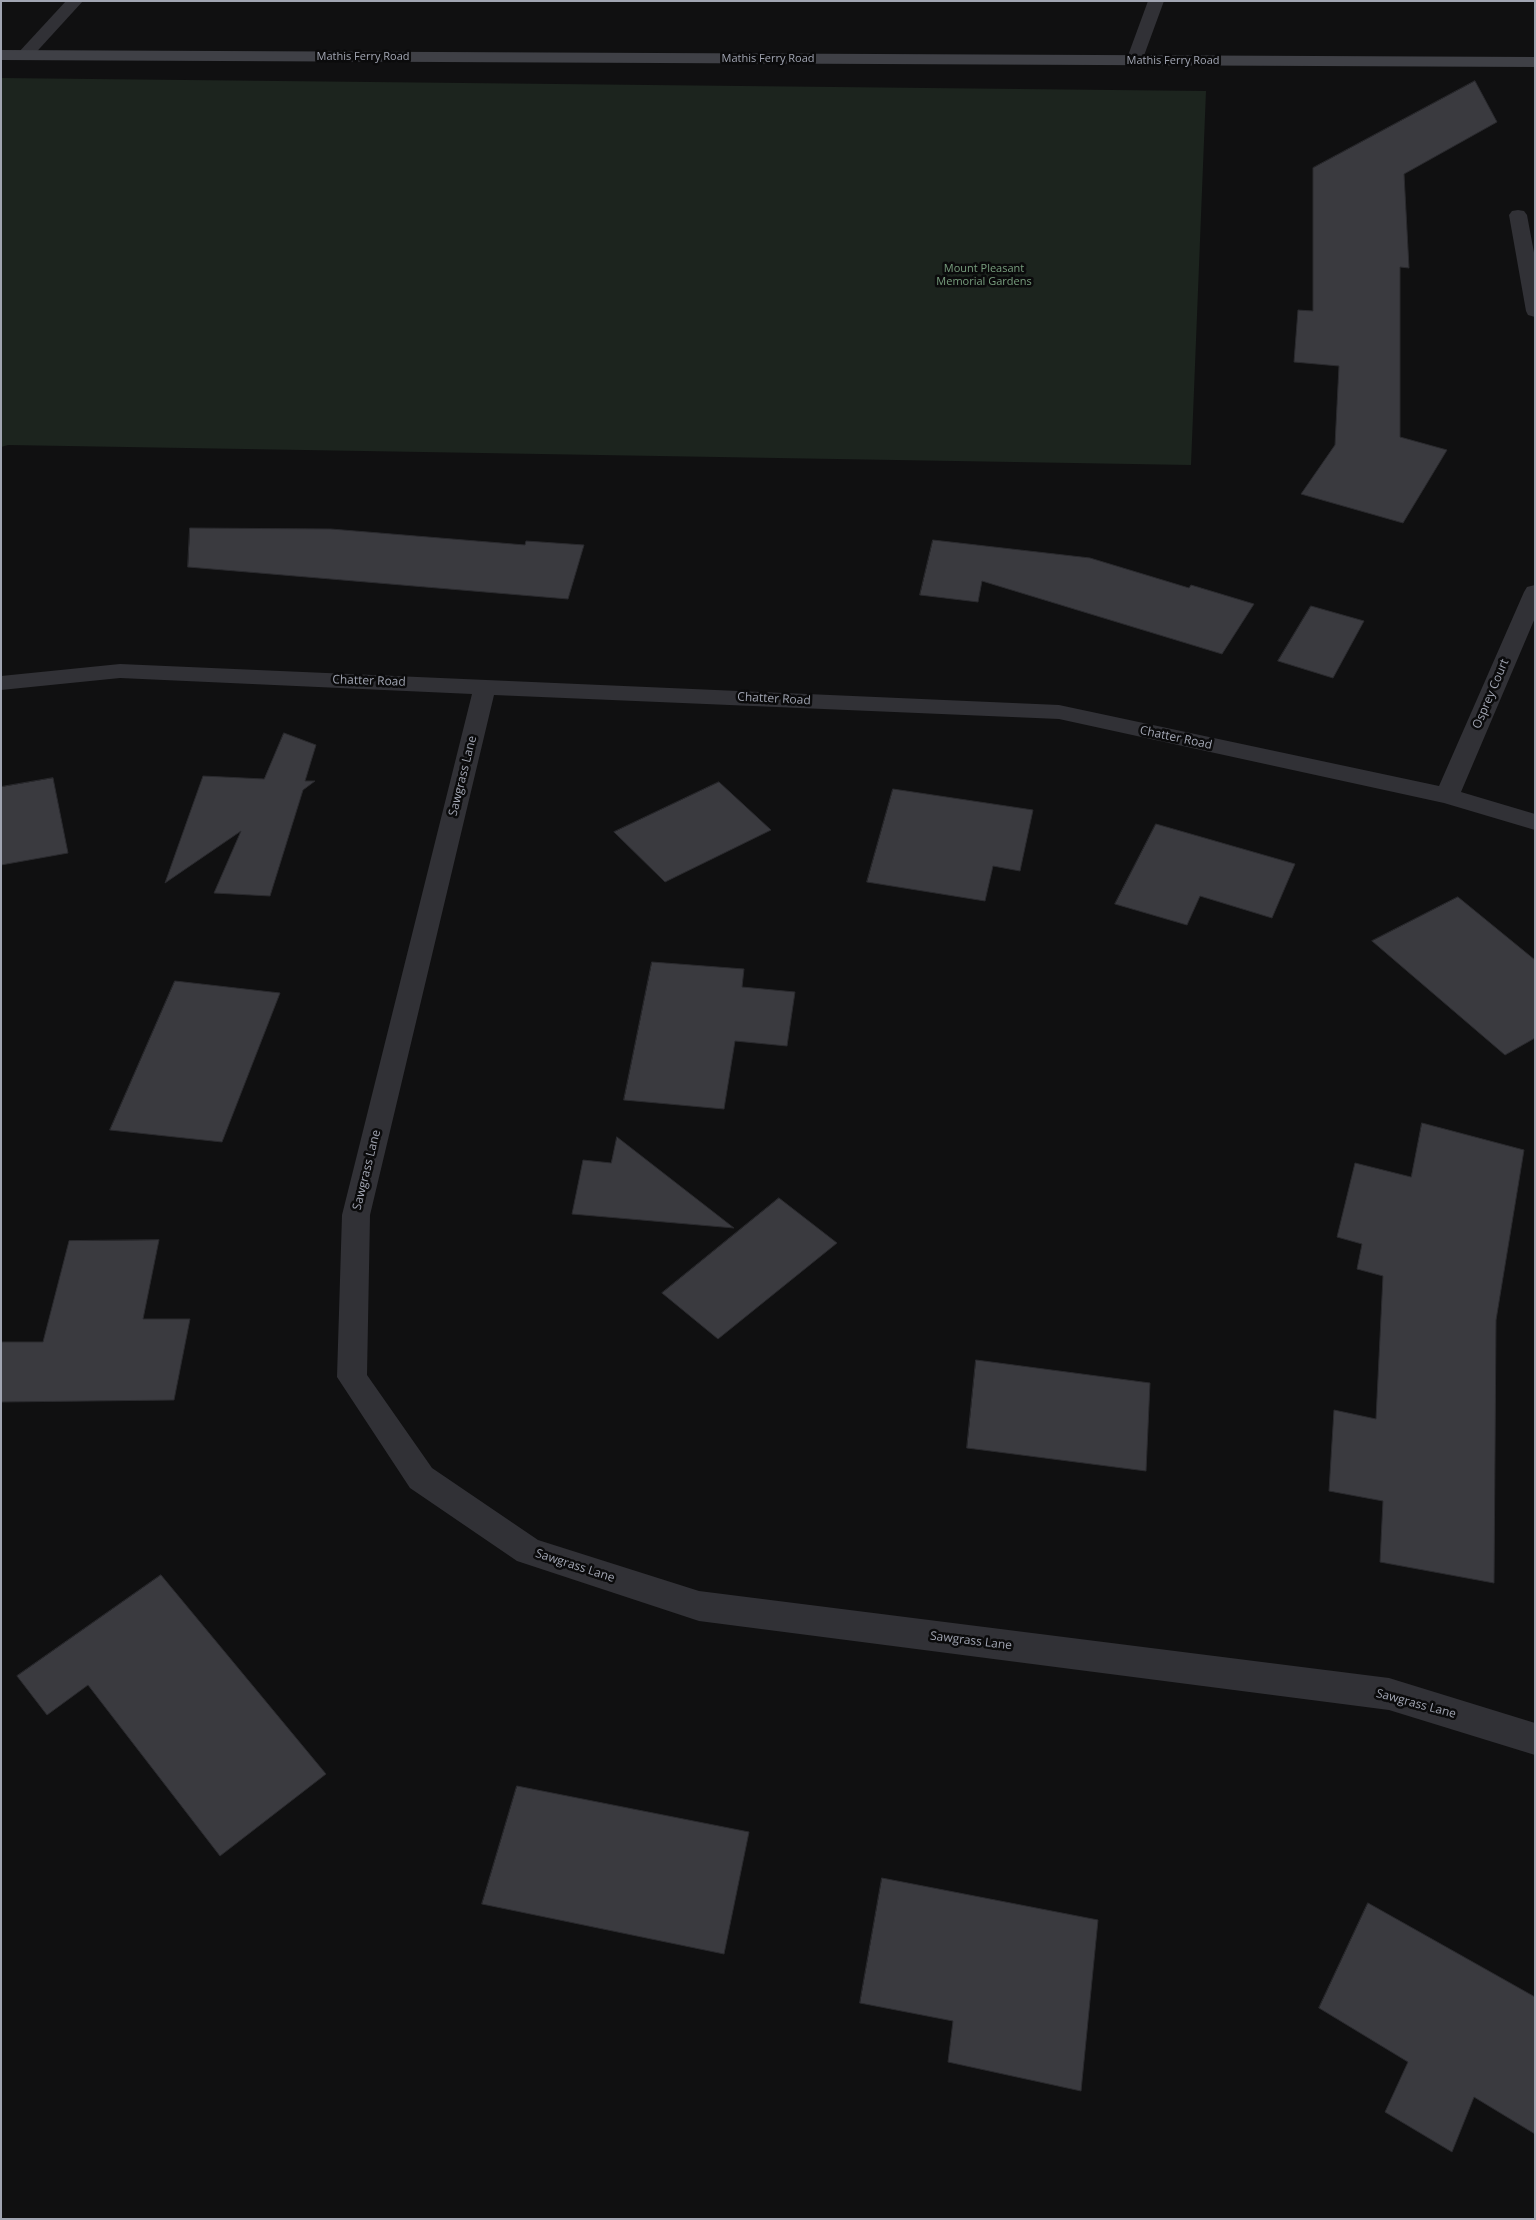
<!DOCTYPE html>
<style>
body{margin:0}
#map{position:relative;width:1536px;height:2220px;overflow:hidden;background:#101011;font-family:"Open Sans",sans-serif}
canvas{display:block}
.frame{position:absolute;inset:0;border:2px solid #a1a5b2;pointer-events:none}
</style>
<div id="map">
<canvas width="1536" height="2220"></canvas>
<div class="frame"></div>
</div>
<script>
const ctx = document.querySelector('canvas').getContext('2d');
ctx.lineJoin = 'round';
function fillPath(path, color) {
  ctx.fillStyle = color;
  ctx.fill(path, 'evenodd');
}
function stroke(path, color, width, dash) {
  ctx.strokeStyle = color;
  ctx.lineWidth = width;
  ctx.lineCap = dash ? 'butt' : 'round';
  ctx.setLineDash(dash || []);
  ctx.stroke(path);
}
function drawText(font, color, halo, rows, align = 'center') {
  ctx.font = font + ' "Open Sans",sans-serif';
  ctx.lineWidth = 5;
  ctx.setLineDash([]);
  ctx.textBaseline = 'middle';
  ctx.strokeStyle = halo;
  ctx.fillStyle = color;
  for (const [text, x, y, turn = 0] of rows) {
    ctx.save();
    ctx.translate(x, y);
    ctx.rotate((+turn || 0) * Math.PI / 180);
    ctx.textAlign = isNaN(turn) ? turn : align;
    if (halo) ctx.strokeText(text, 0, 0);
    ctx.fillText(text, 0, 0);
    ctx.restore();
  }
}
const green = new Path2D(`
 M1,78L1206,91L1191,465L8,445L1,447Z`);
const building = new Path2D(`
 M1475,81L1497,122L1404,174L1409,268L1400,267V437L1447,450L1403,523L1301,494L1335,445L1339,366L1294,362L1298,310L1313,311V168Z
 M190,528L331,529L525,545L526,541L584,545L568,599L188,567Z
 M933,540L1090,558L1189,588L1191,585L1254,604L1222,654L982,581L978,602L920,595Z
 M1311,606L1364,621L1333,678L1278,661Z
 M284,733L316,745L305,781H315L303,790L270,896L214,893L241,831L165,883L203,776L264,779Z
 M53,778L68,853L1,865V787Z
 M719,782L771,830L665,882L614,832Z
 M893,789L1033,810L1020,871L993,866L985,901L867,882Z
 M1156,824L1295,864L1272,918L1200,896L1187,925L1115,904Z
 M1458,897L1535,960V1038L1505,1055L1372,941Z
 M652,962L744,969L742,987L795,992L787,1046L735,1041L724,1109L624,1100Z
 M175,981L280,993L222,1142L110,1130Z
 M1422,1123L1524,1150L1496,1320L1494,1583L1380,1562L1383,1501L1329,1491L1334,1410L1376,1419L1383,1276L1357,1269L1362,1244L1337,1237L1355,1163L1411,1177Z
 M617,1137L734,1228L572,1214L583,1160L611,1163Z
 M779,1198L837,1243L718,1339L662,1293Z
 M159,1240L143,1319H190L174,1400L1,1402V1342H43L69,1241Z
 M976,1360L1150,1383L1146,1471L967,1448Z
 M161,1575L326,1774L220,1856L88,1685L47,1715L17,1676Z
 M517,1786L749,1832L724,1954L482,1904Z
 M882,1878L1098,1920L1081,2091L948,2062L953,2021L860,2003Z
 M1368,1903L1535,1997V2134L1474,2097L1452,2152L1385,2112L1408,2062L1319,2008Z`);
const minor = new Path2D(`
 M1148,1H1164L1142,61L1140,64H1128L1126,61Z
 M1518,210L1524,211L1527,215L1535,258V317L1528,315L1526,311L1509,215L1512,211Z
 M1535,585V618L1461,792L1535,814V830L1444,803L1059,719L494,695L370,1215L367,1375L432,1468L538,1540L699,1591L1389,1678L1535,1723V1755L1389,1710L699,1621L517,1561L410,1488L337,1377L342,1215L472,694L120,678L1,690V676L120,664L1059,705L1439,786L1524,592L1527,587Z`);
const tertiary = new Path2D(`
 M66,1H83L30,59H18L16,56L18,53Z`);
const secondary = new Path2D(`
 M1,50L1535,57V67L1,60Z`);
const farStreetnames = [
 ["Mathis Ferry Road",363,57],
 ["Mathis Ferry Road",768,59],
 ["Mathis Ferry Road",1173,61]
];
const farParknames = [
 ["Mount Pleasant",984,269],
 ["Memorial Gardens",984,282]
];
const streetNames = [
 ["Chatter Road",369,681,2],
 ["Osprey Court",1491,694,-67],
 ["Chatter Road",774,699,3],
 ["Chatter Road",1176,738,12],
 ["Sawgrass Lane",463,776,-76],
 ["Sawgrass Lane",367,1170,-76],
 ["Sawgrass Lane",575,1566,18],
 ["Sawgrass Lane",971,1641,7],
 ["Sawgrass Lane",1416,1704,15]
];
fillPath(green, '#1c241e');
fillPath(building, '#3a3a3f');
stroke(building, '#2a2a2e', 1);
fillPath(minor, '#313136');
fillPath(tertiary, '#313136');
fillPath(secondary, '#3f4046');
drawText('11px', '#a1a5b2', '#0b0b0c', farStreetnames);
drawText('11px', '#789e7e', '#0b0b0c', farParknames);
drawText('12px', '#a1a5b2', '#0b0b0c', streetNames);
</script>
